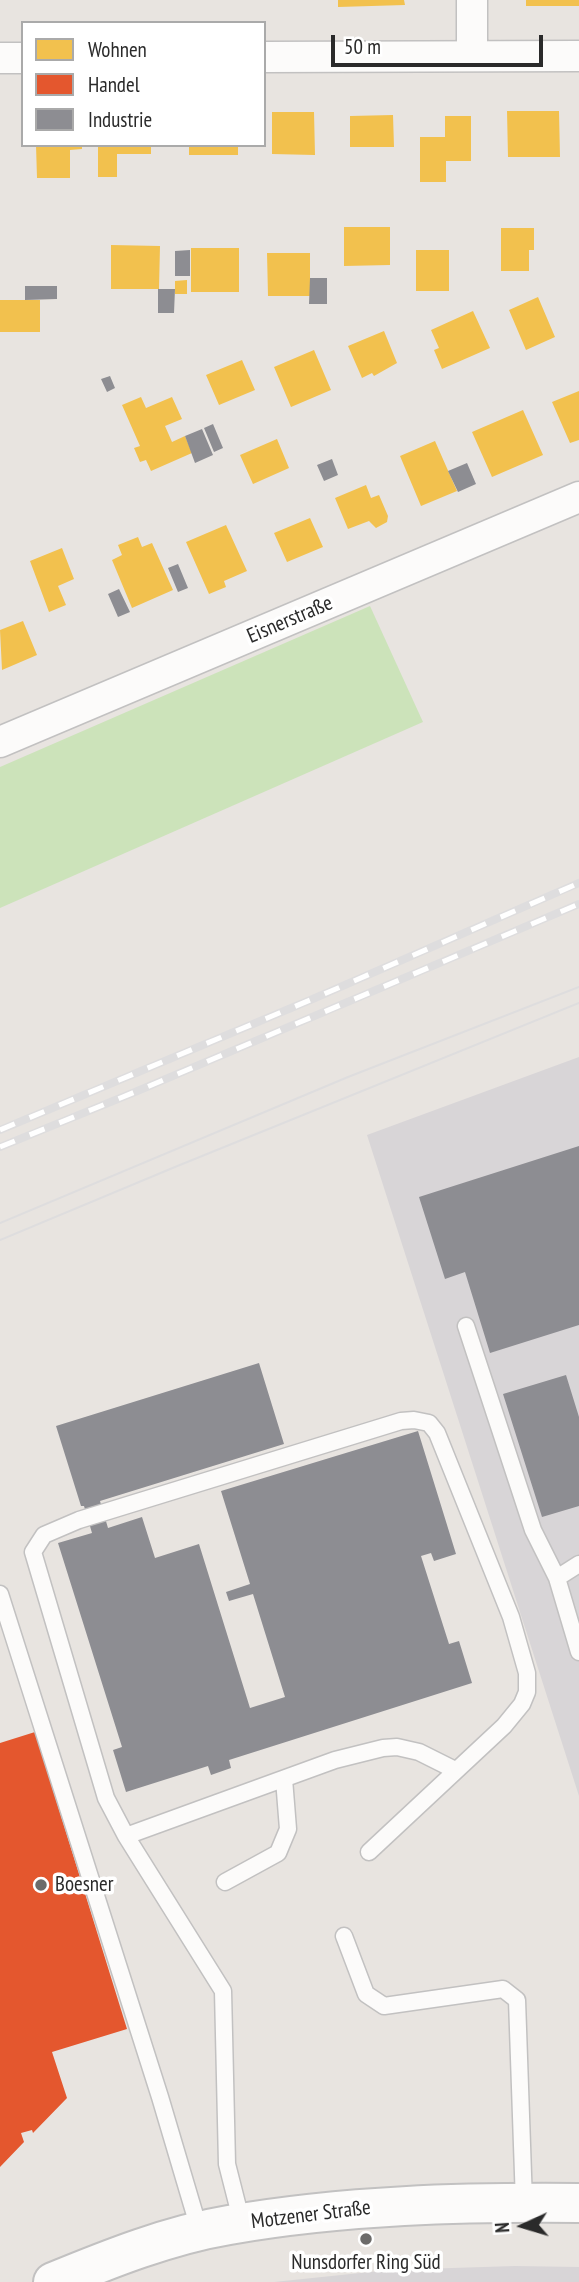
<!DOCTYPE html>
<meta charset="utf-8">
<style>
body{margin:0}
#map{position:relative;width:579px;height:2282px;overflow:hidden;background:#e8e4e0;font-family:"PT Sans Narrow",sans-serif}
canvas{display:block}
.legend{position:absolute;left:21px;top:21px;width:245px;height:126px;box-sizing:border-box;background:#fff;border:2px solid #aaa;margin:0;padding:9px 12px;list-style:none;font-size:21px;color:#2a2a2a}
.legend li{display:flex;align-items:center;gap:14px;height:35px}
.legend b{width:35px;border:2px solid #aaa}
.north{position:absolute;left:488px;top:2191px;width:70px;height:70px;-webkit-text-stroke:5px #fff;paint-order:stroke;rotate:266deg;font-size:19px;font-weight:700;line-height:28px;text-align:center;color:#2a2a2a}
.north::after{content:'';display:block;margin:auto;width:24px;height:32px;background:#2a2a2a;clip-path:polygon(50% 0,100% 100%,50% 72%,0 100%)}
.scale{position:absolute;left:331px;top:35px;width:212px;height:32px;box-sizing:border-box;border:4px solid #2a2a2a;border-top:0;padding-left:9px;font-size:21px;line-height:24px;white-space:nowrap;color:#2a2a2a;-webkit-text-stroke:5px #fff;paint-order:stroke}
</style>
<div id="map">
<canvas width="579" height="2282"></canvas>
<ul class="legend">
<li><b style="height:19px;background:#f2c14e"></b>Wohnen</li>
<li><b style="height:19px;background:#e4572e"></b>Handel</li>
<li><b style="height:19px;background:#8d8d92"></b>Industrie</li>
</ul>
<div class="north">N</div>
<div class="scale">50 m</div>
</div>
<script>
const ctx = document.querySelector('canvas').getContext('2d');
ctx.lineJoin = 'round';
function fillPath(path, color) {
  ctx.fillStyle = color;
  ctx.fill(path, 'evenodd');
}
function stroke(path, color, width, dash) {
  ctx.strokeStyle = color;
  ctx.lineWidth = width;
  ctx.lineCap = dash ? 'butt' : 'round';
  ctx.setLineDash(dash || []);
  ctx.stroke(path);
}
function drawText(font, color, halo, rows, align = 'center') {
  ctx.font = font + ' "PT Sans Narrow",sans-serif';
  ctx.lineWidth = 7;
  ctx.setLineDash([]);
  ctx.textBaseline = 'middle';
  ctx.strokeStyle = halo;
  ctx.fillStyle = color;
  for (const [text, x, y, turn = 0] of rows) {
    ctx.save();
    ctx.translate(x, y);
    ctx.rotate((+turn || 0) * Math.PI / 180);
    ctx.textAlign = isNaN(turn) ? turn : align;
    if (halo) ctx.strokeText(text, 0, 0);
    ctx.fillText(text, 0, 0);
    ctx.restore();
  }
}
const industrial = new Path2D(`
 M579,1057V1796L367,1135Z
 M515,2266L579,2267V2282H274L389,2270Z`);
const green = new Path2D(`
 M370,606L423,722L0,908V767Z`);
const homes = new Path2D(`
 M338,0H404L405,5L338,7Z
 M526,0H579V6H526Z
 M507,111H559L560,157H508Z
 M272,112H314L315,155L272,154Z
 M393,115L394,147H350V116Z
 M445,116H471V161H446V182H420V137H445Z
 M36,145H82V149L70,150V178H37Z
 M98,145H151V154H117V177H98Z
 M189,145H238V155H189Z
 M344,227H390V265L344,266Z
 M501,228H534V250H529V271H501Z
 M111,245L160,246L159,289H111Z
 M191,248H239V292H191Z
 M416,250H449V291H416Z
 M267,253H310V296H268Z
 M187,280V294H175V281Z
 M538,297L555,337L526,350L509,310Z
 M0,300H40V332H0Z
 M473,311L490,348L442,369L434,350L439,348L431,330Z
 M384,331L397,363L374,376L372,373L362,378L348,346Z
 M314,350L331,390L291,407L274,367Z
 M242,360L255,390L219,405L206,375Z
 M579,391V440L570,443L552,402Z
 M141,397L146,408L172,397L182,419L165,426L172,442L185,436L192,453L151,471L146,460L140,462L134,448L140,446L122,405Z
 M523,410L543,455L492,477L472,432Z
 M277,439L289,468L253,484L240,455Z
 M435,441L457,491L421,506L400,456Z
 M366,485L371,498L379,495L388,516L387,522L376,528L369,521L348,529L335,498Z
 M310,518L323,547L287,562L274,533Z
 M226,525L247,571L224,581L226,587L209,594L186,542Z
 M138,537L142,547L152,543L173,590L132,608L112,560L122,555L118,545Z
 M62,548L74,579L58,586L66,605L49,612L30,561Z
 M23,621L37,655L2,670L0,630Z`);
const shops = new Path2D(`
 M35,1732L127,2029L52,2052L67,2098L33,2133L32,2130L21,2133L24,2142L0,2167V1743Z`);
const industry = new Path2D(`
 M190,250V276H175V251Z
 M310,278H327V304H309Z
 M25,286H57V299L25,300Z
 M158,289H175L174,313H158Z
 M110,376L115,388L107,392L101,379Z
 M213,424L223,448L214,452L204,428Z
 M202,429L213,455L195,463L185,436Z
 M332,459L338,475L324,481L317,465Z
 M467,463L476,484L458,492L448,471Z
 M178,564L188,588L178,592L168,568Z
 M119,589L130,612L118,617L108,594Z
 M579,1146V1325L490,1353L465,1272L445,1279L419,1197Z
 M259,1363L284,1444L100,1501L108,1528L142,1517L155,1558L199,1544L250,1708L285,1697L253,1594L229,1601L226,1592L250,1584L221,1491L418,1431L456,1554L434,1561L431,1553L421,1556L449,1644L459,1641L472,1683L229,1760L231,1768L211,1775L208,1766L126,1792L113,1750L122,1747L58,1543L92,1533L84,1506H81L56,1426Z
 M566,1375L579,1417V1506L542,1517L503,1394Z`);
const service = new Path2D(`
 M466,1326L533,1530L557,1578L579,1652
 M557,1578L579,1564
 M0,1594L160,2097L200,2232
 M126,1836L335,1760L383,1748L397,1747L419,1752L455,1770
 M225,1882L278,1853L288,1829L284,1779
 M344,1936L366,1994L384,2006L503,1989L517,2000L524,2203
 M242,2223L227,2164L223,1991L126,1836L106,1798L33,1552L44,1535L79,1520L401,1421L414,1420L429,1423L437,1433L511,1617L527,1673V1692L522,1704L504,1726L369,1852`);
const minor = new Path2D(`
 M472,56V0
 M264,57L579,56
 M0,58H23
 M0,742L579,497`);
const tertiary = new Path2D(`
 M53,2282C109,2259 169,2235 229,2225C345,2205 462,2202 579,2203`);
const tram = new Path2D(`
 M0,1223L348,1077L579,987
 M0,1240L175,1167L579,1003`);
const rail = new Path2D(`
 M0,1130L315,998L579,883
 M0,1147L135,1092L579,904`);
const markers = [
 [41,1885,7,"#6c6b6a"],
 [366,2239,7,"#6c6b6a"]
];
const streetNames = [
 ["Eisnerstraße",290,620,-23],
 ["Motzener Straße",311,2215,-7]
];
const poiNames = [
 ["Boesner",55,1885],
 ["Nunsdorfer Ring Süd",366,2263,"center"]
];
fillPath(industrial, '#d8d5d7');
fillPath(green, '#cce3ba');
fillPath(homes, '#f2c14e');
fillPath(shops, '#e4572e');
fillPath(industry, '#8d8d92');
stroke(service, '#c2c1c1', 19);
stroke(minor, '#c2c1c1', 33);
stroke(tertiary, '#c2c1c1', 42);
stroke(service, '#fcfbfa', 16);
stroke(minor, '#fcfbfa', 30);
stroke(tertiary, '#fcfbfa', 38);
stroke(tram, '#deddde', 2);
stroke(rail, '#deddde', 8);
stroke(rail, '#fff', 5, [16]);
for (const [x, y, r, color] of markers) {
  const dot = new Path2D();
  dot.arc(x, y, r, 0, 2 * Math.PI);
  ctx.fillStyle = color;
  ctx.fill(dot);
  stroke(dot, '#fff', 2.5);
}
drawText('21px', '#2a2a2a', '#fff', streetNames);
drawText('21px', '#2a2a2a', '#fff', poiNames, 'left');
</script>
